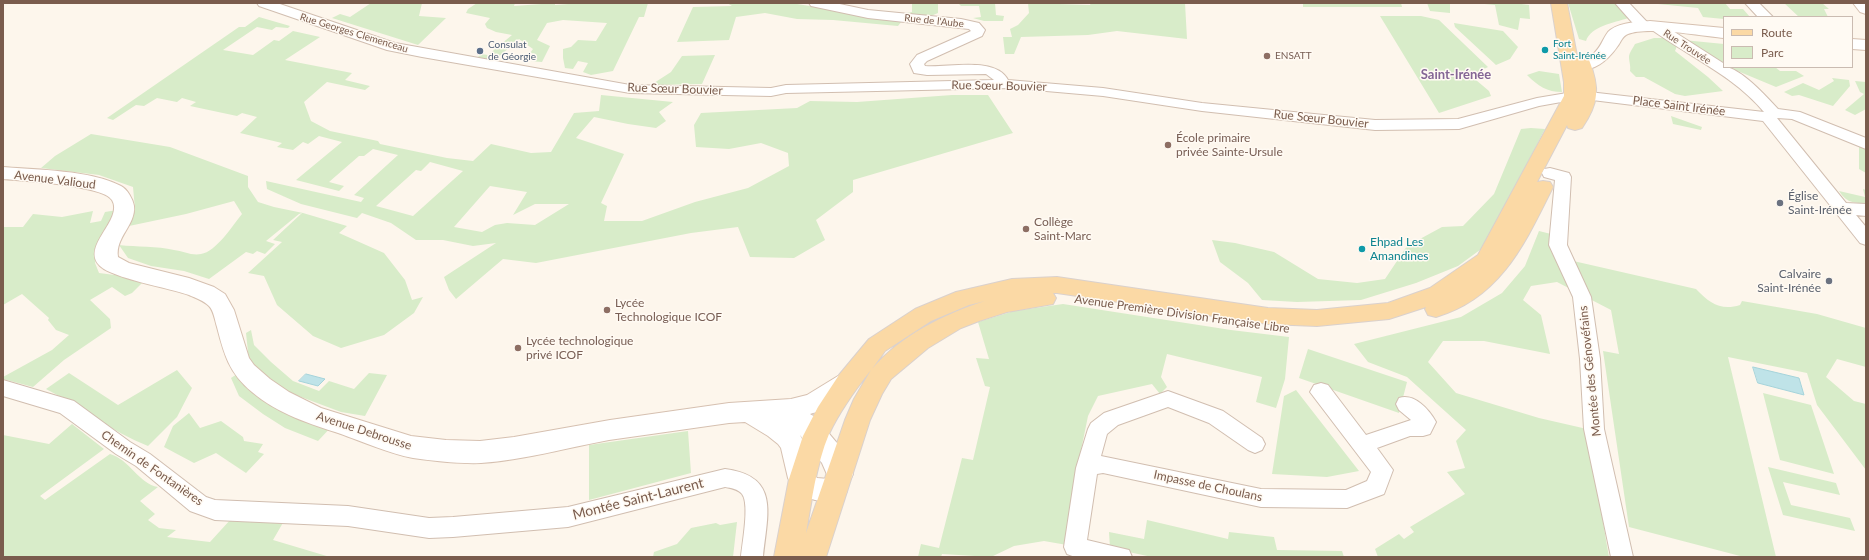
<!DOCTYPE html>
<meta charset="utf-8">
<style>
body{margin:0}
#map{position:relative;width:1869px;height:560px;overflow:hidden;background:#fdf6ec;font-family:Lato,sans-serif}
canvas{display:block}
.frame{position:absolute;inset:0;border:4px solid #7a5c4d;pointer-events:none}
.legend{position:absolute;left:1723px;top:16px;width:130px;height:52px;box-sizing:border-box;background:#fffaf3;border:1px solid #cabbb1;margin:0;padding:5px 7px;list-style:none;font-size:12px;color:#7a5c4d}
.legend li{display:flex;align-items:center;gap:8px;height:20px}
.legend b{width:20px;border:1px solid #cabbb1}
</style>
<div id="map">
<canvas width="1869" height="560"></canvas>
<div class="frame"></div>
<ul class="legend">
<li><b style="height:5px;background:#fbd9a5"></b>Route</li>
<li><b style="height:11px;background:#d8ecc9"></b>Parc</li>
</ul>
</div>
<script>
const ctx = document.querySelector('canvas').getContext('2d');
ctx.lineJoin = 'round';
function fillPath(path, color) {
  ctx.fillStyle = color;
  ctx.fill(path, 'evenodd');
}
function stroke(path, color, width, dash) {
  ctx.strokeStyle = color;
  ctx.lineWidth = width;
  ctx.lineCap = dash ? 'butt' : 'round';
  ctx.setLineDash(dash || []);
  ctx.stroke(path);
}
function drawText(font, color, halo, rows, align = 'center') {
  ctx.font = font + ' Lato,sans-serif';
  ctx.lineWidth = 3;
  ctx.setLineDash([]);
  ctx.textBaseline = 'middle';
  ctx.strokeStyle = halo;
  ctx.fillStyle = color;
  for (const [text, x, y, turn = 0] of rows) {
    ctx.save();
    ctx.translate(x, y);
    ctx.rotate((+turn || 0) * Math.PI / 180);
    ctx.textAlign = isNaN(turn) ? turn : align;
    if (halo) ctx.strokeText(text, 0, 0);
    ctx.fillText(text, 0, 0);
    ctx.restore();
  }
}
const green = new Path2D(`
 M371,3H422L419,16L446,18L418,45L332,18L340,14L350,17Z
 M477,3H515L514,6L555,3V5L582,3H648L644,17H639L613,71L591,75L583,72L588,63L578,61L573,69L565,68L563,58V49L571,47L578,40L596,41L607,23L563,20L547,23L537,40L550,46L542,62L530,61L536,54L530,53L533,49L519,39L494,61L478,57L481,54L488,55L512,35L496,32L487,28L485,24L490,18L466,13L468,9Z
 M727,3H791L902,21L898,26L833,20L797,19L765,13L736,17L729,40L677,42L693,7L732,6Z
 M912,3H938V13L926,18L907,16V13L912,12Z
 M958,3H995L996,15L1004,16L1003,21H984L973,18L981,17L979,6H961Z
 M1028,3L1090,5L1091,3H1185L1187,39L1117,31L1088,35L1021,37L1014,54H1005L1003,37H1012L1010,29L1018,25L1029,13Z
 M1303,3H1401L1402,7H1303Z
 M1427,3H1450V13L1430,11Z
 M1474,3H1514L1529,5L1530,19L1520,18L1518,30L1499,25L1495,5Z
 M1568,3H1615L1628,18C1614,23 1591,26 1586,41L1579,39Z
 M1648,3H1725L1730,9H1743L1750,17H1724V19L1703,17L1698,8Z
 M1784,3H1822L1829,9H1824L1828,17H1799Z
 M1380,16H1421L1439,20L1488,67L1480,71V78L1476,80L1489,91L1491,96L1439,113Z
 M259,17L290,26L288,28L276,27L272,30L257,27L223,50L253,55L274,40L279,41L293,31L320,37L285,60L352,73L345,80L370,86L365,90L327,82L304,102L311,121L330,131L378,141L380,144L447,158L473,161L491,144L531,153L551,152L574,113L599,111L601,95L673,102L659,112L666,121L656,128L628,124L594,117L576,138L624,154L601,203L607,206L604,221H642L695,202L748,188L789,166L788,153L761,143L729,149L696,147L694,125L701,113L797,108L810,101L857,102L952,95H988L1013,133L853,180V192L816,220L825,240L794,258L750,257L738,227L691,233L536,263L503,259L456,299L449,290L444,277L496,243L473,246L443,240H416L391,223L362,213L357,218L301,204L267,189L266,181L361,202L364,198L354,195L398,155L373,149L364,156H359L329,182L344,186L339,191L296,180L342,142L319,136L308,144L303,142L293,150L277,147L282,143L240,133L257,117L242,113L237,116L190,106L196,102L182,98L177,102L157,98L144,106L136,105L113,120L107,118L239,27H245ZM430,162L463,171L413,216L376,206L416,170L421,171ZM490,186L527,192L513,215L535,204H569L535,225L507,223L495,225L482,232L454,227Z
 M1454,23L1503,31L1518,47L1510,59L1496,65L1455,27Z
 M1654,38H1664L1677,46L1675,51L1708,77L1723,91L1685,96L1675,94L1644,77H1636L1630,71C1631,66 1629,62 1629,57C1629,53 1633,48 1635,44Z
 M1683,40L1724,44V65L1710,59Z
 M715,55L702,84L654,85V83L671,72L682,56Z
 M1728,67H1775L1780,71H1796L1804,76L1776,87Z
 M1539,71L1559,74L1562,92C1547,92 1538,86 1527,75Z
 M1832,78L1849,80L1850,86L1833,106L1799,95L1792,96L1784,92L1803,83L1819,90L1834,81Z
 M1855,81L1866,82V109L1855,115L1845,110L1864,94L1860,92Z
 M1671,116L1702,127L1701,130L1673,124Z
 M1531,128L1545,129L1484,247L1458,266L1416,283L1361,300L1297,302L1262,300L1248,283L1220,262L1212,240L1235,243L1274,252L1318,279L1357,283L1385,279L1407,246L1442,227L1463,226L1494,194L1521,129Z
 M91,134L170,147L248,176V187L258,202L274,207L303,213L347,226L339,233L384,253L405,280L412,300L423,297L414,313L384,335L341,348L313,336L277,305L264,276L248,273L282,242L273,240L302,213L299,214L266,241L275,244L265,254L257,251L253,254L246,252L209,279L184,271L151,266L128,258L119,245C137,247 157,246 174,250C183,251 192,256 201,254C216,252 233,225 242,214L234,201L186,214L129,226L135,209L133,187L99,175L41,168L55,156Z
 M1859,145L1866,148V173L1859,169Z
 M1863,189L1866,190V204C1852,202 1847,203 1839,191L1865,197Z
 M117,210L103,240L95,263L99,273L146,279L132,293L125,296L112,287L90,300L110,319L111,328L64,360L33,387L3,379V377L52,350L69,335L56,330L48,320L49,318L22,294L3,305V227H23L33,214L62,217L93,211L90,223L101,221L105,212Z
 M1539,231L1551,234L1569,260L1696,289C1709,303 1721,311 1740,305L1742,301L1817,314L1866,328V367L1837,359L1826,377L1854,401L1866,404V470L1817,405L1807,373L1728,357L1776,557H1744L1629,527L1603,351L1619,354L1611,310L1557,282L1531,286L1523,300L1541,315L1550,354L1484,341H1443L1428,362L1456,393L1539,418L1587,429C1598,471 1601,515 1609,557H1378L1375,549L1399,534L1404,539L1414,532L1410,527L1465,494L1447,472L1465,468L1456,441L1466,430L1407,377L1368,362L1354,344L1461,317L1502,293L1525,266Z
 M1063,304L1231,330L1289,337L1285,379L1276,408L1256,402L1262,377L1167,354L1161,377L1167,387L1160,394L1152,384L1098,396L1088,416L1075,480L1067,545L1044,541L1014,546L991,557L942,554L941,557H918L921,544L939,548L962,458L973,460L990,387L985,386L976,358L989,359L978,322L1014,311Z
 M251,330L254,345L271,362L293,381L319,391L329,381L354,389L369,373L387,375L365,416L341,412L277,388L249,362L246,333Z
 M1308,349L1407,382L1399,413L1299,378Z
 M177,370L192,388L177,417L148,446C112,432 81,407 46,389L69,373L118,405Z
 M240,372L333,425L318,441L285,428L263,414L239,396L231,378Z
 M1296,390L1359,471L1327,477L1272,474L1284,396Z
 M1763,393L1811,405L1834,474L1780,460Z
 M189,413L200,428L221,421L243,437L244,441L263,444L258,452L264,454L246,473L216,453L194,463L164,447L173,426Z
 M72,424L104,449L40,496L45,500L110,454C129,459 139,484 158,487L140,501L155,514L148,520L159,528L176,530L167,537L210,542L231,519L284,521L273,540L330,557H3V435L49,444Z
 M688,431L691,473L589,500V445Z
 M1768,467L1836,483L1840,495L1783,482L1791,505L1850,518L1855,531L1783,515Z
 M1147,520L1228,539L1229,532L1274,537L1277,550L1342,551L1344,557H1152L1110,548L1109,532L1144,539Z
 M737,522L733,557H653L654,552L677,544L691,528L716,523L720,525Z`);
const water = new Path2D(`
 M1753,367L1799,378L1804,395L1758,383Z
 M306,374L325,379L318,386L299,381Z`);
const street = new Path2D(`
 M257,3H277L395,43L630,85L771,88L786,85L994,80L986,74L927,75L914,73L910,64L917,55L971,31L969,29L868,18L811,6L809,3H835L868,10L961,19L979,23L985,30L982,36L927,61L924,64L925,66C948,68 996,56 1008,80L1103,88L1202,103L1375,120L1458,119L1537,98L1573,92L1578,93L1580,96L1578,99L1539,106L1459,129L1375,130L1202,111L1103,96L1012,88L786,93L771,96L630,93L422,57L387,50L259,6Z
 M1615,3H1629L1648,23L1650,26L1648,29H1638Z
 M1745,3H1759L1773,17H1758Z
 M1657,23L1662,24L1723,63L1724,67C1740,67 1767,97 1778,109L1800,112L1866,138V149L1792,119L1777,118L1846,203L1866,204V216L1856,215L1866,227V245L1860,243L1763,121L1584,99L1582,96L1584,93L1589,92L1764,112C1734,76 1690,57 1652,30L1650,27L1652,24Z
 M1550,168L1569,173L1571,177L1567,245L1591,297L1600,359L1604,429L1633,557H1611L1584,429L1580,359L1573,297L1549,245L1555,180L1544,177L1542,173L1544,169Z
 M3,380L74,401L130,442L150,454L206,497L215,500L348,506L429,518L453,517L568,507L725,469C781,476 767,515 763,557H741C742,544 750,504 742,494C738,489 731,488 725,487L568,527L453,537L429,538L348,526L215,520L190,511L136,466L116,454L60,413L3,396Z
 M1321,383L1328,385L1366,435L1411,420L1399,410L1396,404L1399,398C1414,393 1429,409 1436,422L1430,434L1423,436H1410L1377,448L1393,470L1384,494L1347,508L1261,507L1103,473L1097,474L1087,540L1129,550L1132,557H1075L1067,554L1064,547L1076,468L1088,429L1091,423L1104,413L1168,391L1223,411L1262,438L1265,444L1262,450L1255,453L1248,450L1209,423L1168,407L1118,425L1107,434L1101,456L1261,489L1346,490L1367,481L1371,472L1310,392L1314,385Z`);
const secondary = new Path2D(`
 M1853,3H1866V14L1860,12Z
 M1650,21L1724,28V38C1703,36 1647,26 1628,34C1622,36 1621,42 1617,47C1608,60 1593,73 1576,69L1573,65C1577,59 1586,59 1592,55C1601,48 1602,40 1608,32C1618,22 1637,22 1650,21Z
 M1852,39L1866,40V50L1852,49Z
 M3,167C37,170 91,170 121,186C127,189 133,199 134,206C136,225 115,237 118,257L129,263L189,278L214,287L225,294L234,310L249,358L254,365L270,379L289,392L321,408L411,436L446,440L480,441L514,437L610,420L729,403L791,399L807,395L838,376L847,374L856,376L859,383C851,399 827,409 810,414L815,417L842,449L853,474L849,482L844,484L847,491L843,499L834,502L815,500L800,495L795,491L788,478L781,448L778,444L768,436L745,422L729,423C689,429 649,434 609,440C566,448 524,460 481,463C459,464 435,461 413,458C391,454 363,442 341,434C310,424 278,414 252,392C229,373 224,354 217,327C215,321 214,311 209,306C204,301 196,298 189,295C169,288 112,278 100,266C80,246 124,220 112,200C103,185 22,181 3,179ZM800,435L822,463L829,479L817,478L814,475L806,447Z`);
const primary = new Path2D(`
 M1551,3H1567L1577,56H1586L1589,60C1600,88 1599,103 1582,128L1575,130L1568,128L1567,125L1537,182L1543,181L1550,182L1553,187C1525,243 1501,298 1436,317L1428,315L1425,309L1426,307L1389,319L1317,326L1268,324L1057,293H1053L1056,298L1053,304L1007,312L979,321L961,328L928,348L891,379L882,394L870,420L826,557H774L789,479L803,436L818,407L839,375L869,339L915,309L956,292L1012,279L1057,277L1268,308L1317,310L1388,303L1430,288L1478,255L1564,96V82ZM985,301C944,314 900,336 872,369L885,351L931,321L969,305ZM871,370L854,399L845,420L806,533C812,500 816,465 829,434C840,411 855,390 871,370Z`);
const markers = [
 [1545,50,4,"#0f9aa8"],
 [480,51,4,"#5c6f8a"],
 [1267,56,4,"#8d6e63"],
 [1168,145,4,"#8d6e63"],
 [1780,203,4,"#6b7280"],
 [1026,229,4,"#8d6e63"],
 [1362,249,4,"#0f9aa8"],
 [1829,281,4,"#6b7280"],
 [607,310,4,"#8d6e63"],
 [518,348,4,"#8d6e63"]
];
const farStreetnames = [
 ["Rue de l'Aube",934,21,6],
 ["Rue Georges Clemenceau",354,33,17],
 ["Rue Trouvée",1687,47,33]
];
const farCulturenames = [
 ["Fort",1553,44],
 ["Saint-Irénée",1553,56]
];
const farServicenames = [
 ["Consulat",488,45],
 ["de Géorgie",488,57]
];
const farEducationnames = [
 ["ENSATT",1275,56]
];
const streetNames = [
 ["Rue Sœur Bouvier",999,86,1],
 ["Rue Sœur Bouvier",675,89,2],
 ["Place Saint Irénée",1679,106,7],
 ["Rue Sœur Bouvier",1321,119,6],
 ["Avenue Valioud",55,180,7],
 ["Avenue Première Division Française Libre",1182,314,8],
 ["Montée des Génovéfains",1590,371,-96],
 ["Avenue Debrousse",364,431,18],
 ["Chemin de Fontanières",152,468,35],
 ["Impasse de Choulans",1208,486,12]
];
const educationNames = [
 ["École primaire",1176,138],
 ["privée Sainte-Ursule",1176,152],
 ["Collège",1034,222],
 ["Saint-Marc",1034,236],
 ["Lycée",615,303],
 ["Technologique ICOF",615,317],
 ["Lycée technologique",526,341],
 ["privé ICOF",526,355]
];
const worshipNames = [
 ["Église",1788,196],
 ["Saint-Irénée",1788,210],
 ["Calvaire",1821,274,"right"],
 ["Saint-Irénée",1821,288,"right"]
];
const cultureNames = [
 ["Ehpad Les",1370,242],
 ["Amandines",1370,256]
];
const farDistrictnames = [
 ["Saint-Irénée",1456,75]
];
const nearStreetnames = [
 ["Montée Saint-Laurent",638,499,-14]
];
fillPath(green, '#d8ecc9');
fillPath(water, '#bfe3e8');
stroke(water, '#a5d3da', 1);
stroke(street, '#d1beb0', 2);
stroke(secondary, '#d6c0b0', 2);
stroke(primary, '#dad1cd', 2);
fillPath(street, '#fff');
fillPath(secondary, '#fff');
fillPath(primary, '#fbd9a5');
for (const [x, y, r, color] of markers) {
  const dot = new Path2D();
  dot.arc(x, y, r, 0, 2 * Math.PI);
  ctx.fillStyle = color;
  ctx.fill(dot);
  stroke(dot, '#fffaf3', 1.5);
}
drawText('10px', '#7a5c4d', '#fffaf3', farStreetnames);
drawText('10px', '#0d838f', '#fffaf3', farCulturenames, 'left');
drawText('10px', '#4e5e75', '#fffaf3', farServicenames, 'left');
drawText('10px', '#785e54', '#fffaf3', farEducationnames, 'left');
drawText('12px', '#7a5c4d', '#fffaf3', streetNames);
drawText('12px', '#785e54', '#fffaf3', educationNames, 'left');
drawText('12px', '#5b616d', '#fffaf3', worshipNames, 'left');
drawText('12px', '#0d838f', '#fffaf3', cultureNames, 'left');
drawText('bold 13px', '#846695', '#fffaf3', farDistrictnames);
drawText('14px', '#7a5c4d', '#fffaf3', nearStreetnames);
</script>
